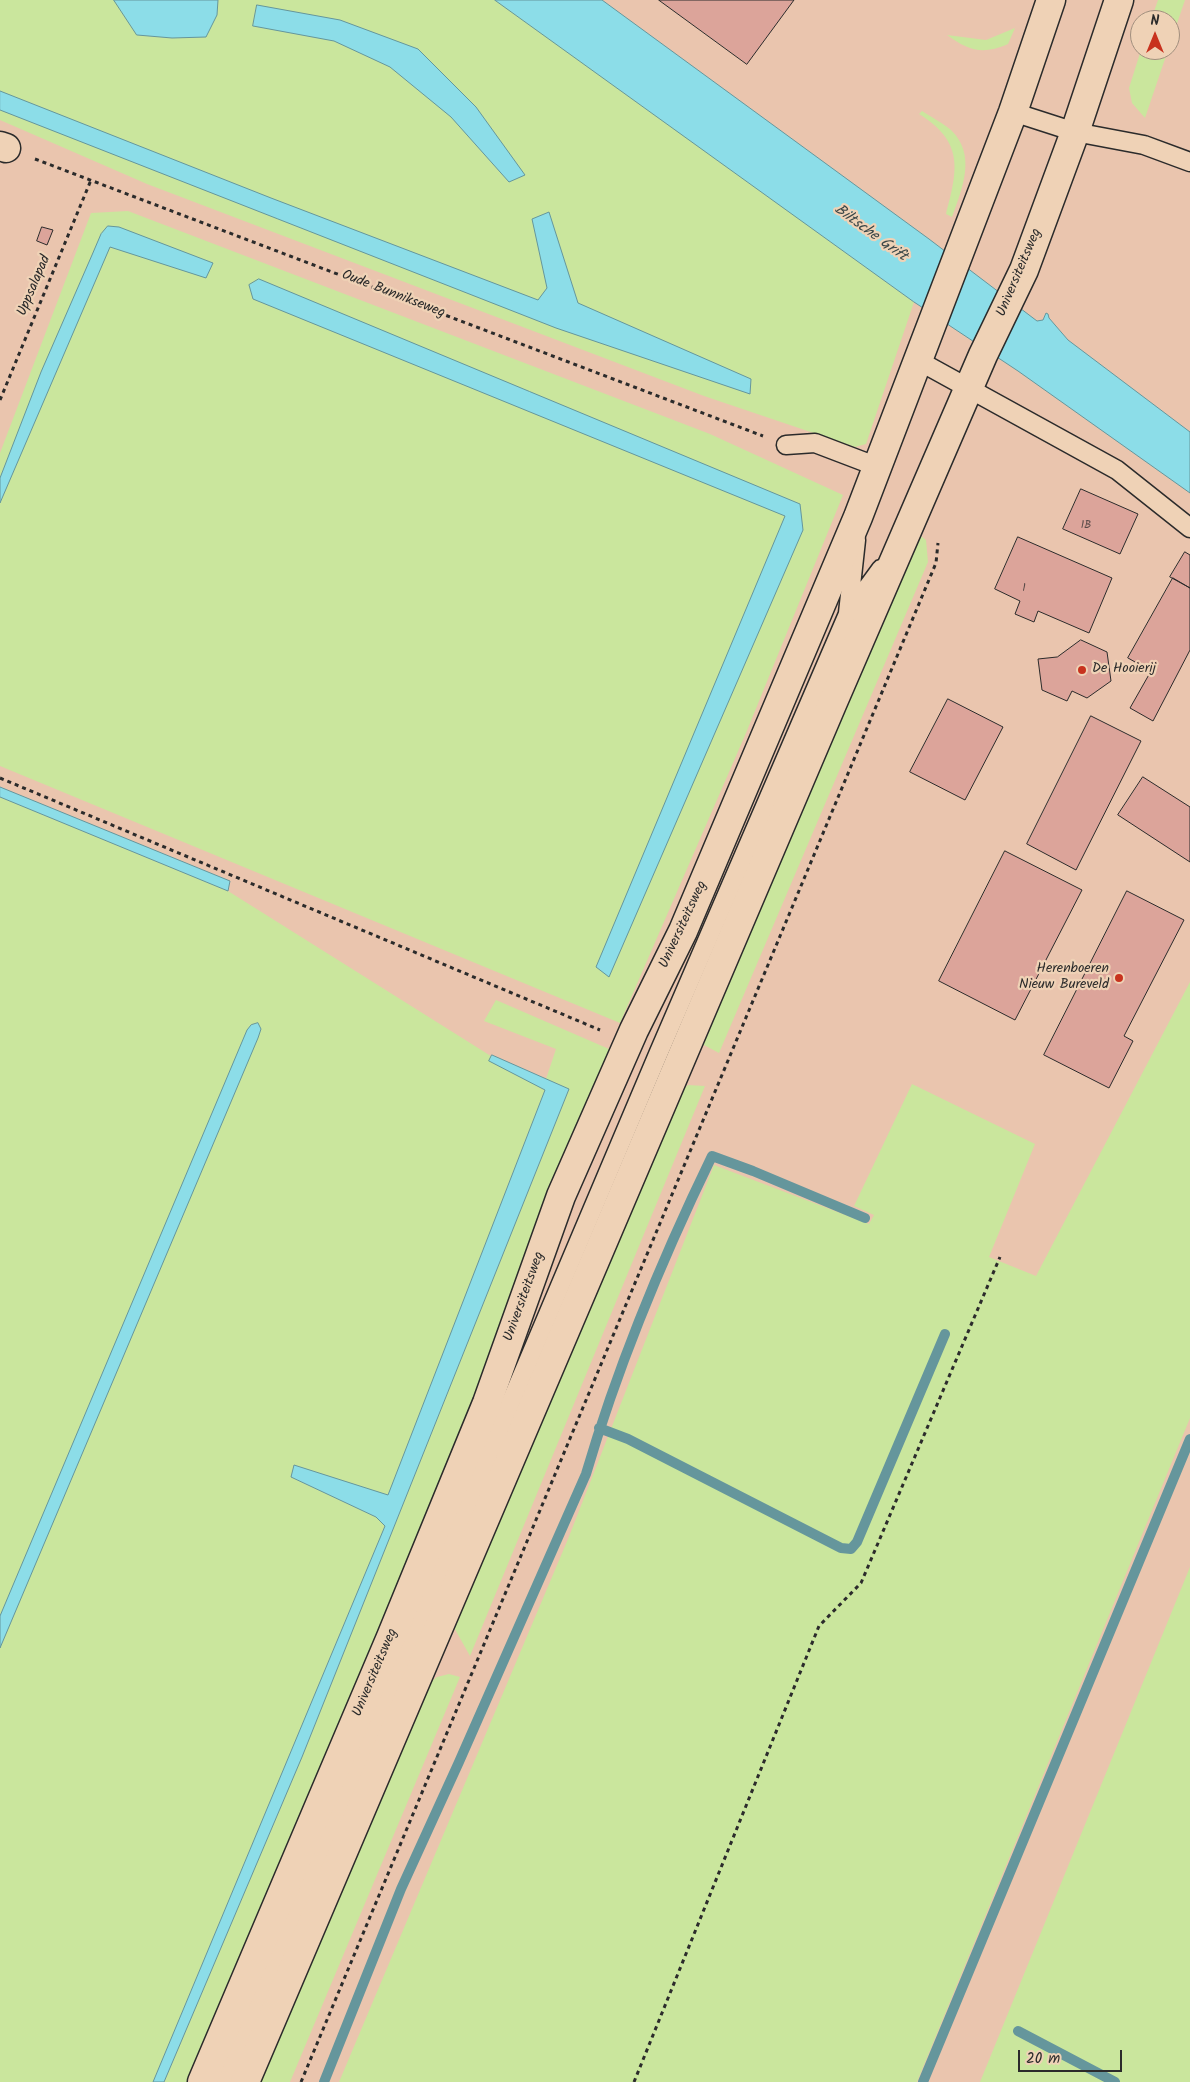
<!DOCTYPE html>
<style>
body{margin:0}
#map{position:relative;width:1190px;height:2082px;overflow:hidden;background:#eac5ae;font-family:Kalam,sans-serif}
canvas{display:block}
.north{position:absolute;left:1130px;top:10px;width:50px;height:50px;box-sizing:border-box;background:#efd2b6;border:1px solid #a18f7e;border-radius:50%;rotate:0deg;font-size:14px;font-weight:700;line-height:20px;text-align:center;color:#2b2b2b}
.north::after{content:'';display:block;margin:auto;width:18px;height:22px;background:#c8321e;clip-path:polygon(50% 0,100% 100%,50% 72%,0 100%)}
.scale{position:absolute;left:1018px;top:2050px;width:104px;height:22px;box-sizing:border-box;border:2px solid #2b2b2b;border-top:0;padding-left:6px;font-size:15px;line-height:18px;white-space:nowrap;color:#2b2b2b;-webkit-text-stroke:4px #efd2b6;paint-order:stroke}
</style>
<div id="map">
<canvas width="1190" height="2082"></canvas>
<div class="north">N</div>
<div class="scale">20 m</div>
</div>
<script>
const ctx = document.querySelector('canvas').getContext('2d');
ctx.lineJoin = 'round';
function fillPath(path, color) {
  ctx.fillStyle = color;
  ctx.fill(path, 'evenodd');
}
function stroke(path, color, width, dash) {
  ctx.strokeStyle = color;
  ctx.lineWidth = width;
  ctx.lineCap = dash ? 'butt' : 'round';
  ctx.setLineDash(dash || []);
  ctx.stroke(path);
}
function drawText(font, color, halo, rows, align = 'center') {
  ctx.font = font + ' Kalam,sans-serif';
  ctx.lineWidth = 4.5;
  ctx.setLineDash([]);
  ctx.textBaseline = 'middle';
  ctx.strokeStyle = halo;
  ctx.fillStyle = color;
  for (const [text, x, y, turn = 0] of rows) {
    ctx.save();
    ctx.translate(x, y);
    ctx.rotate((+turn || 0) * Math.PI / 180);
    ctx.textAlign = isNaN(turn) ? turn : align;
    if (halo) ctx.strokeText(text, 0, 0);
    ctx.fillText(text, 0, 0);
    ctx.restore();
  }
}
const green = new Path2D(`
 M0,0H498L914,302L866,444L855,447L704,396L147,184L0,120Z
 M1158,0H1185L1170,44V20H1151Z
 M1015,28L1008,44C983,55 969,51 947,35L986,40Z
 M1141,50H1168L1145,118L1132,103L1129,88Z
 M922,111C931,117 943,123 951,130C977,155 962,189 952,217L946,214C958,169 964,142 919,114Z
 M128,211L710,434L843,495L746,733L620,1023L0,766V453L91,213Z
 M917,533L926,540L928,562L719,1053L702,1044Z
 M0,797L228,891L545,1090L388,1496L294,1465L291,1477L376,1517L385,1526L153,2082H0Z
 M1190,982V1418L917,2082H339L568,1539L714,1165L869,1224L874,1215L854,1206L912,1084L1035,1144L989,1257L1036,1276Z
 M496,1000L609,1049L414,1561L195,2082H164L302,1757L569,1089L546,1079L556,1049L484,1021Z
 M688,1085L705,1086L470,1656L452,1624L672,1100Z
 M1190,1567V2082H980Z
 M449,1674L460,1677L290,2082H256L422,1689L437,1677Z`);
const water = new Path2D(`
 M114,0H218L217,15L206,37L172,38L137,35Z
 M495,0H602L929,239L1037,321L1043,320L1046,313L1048,314L1049,318L1068,340L1190,432V493L1018,371L914,302Z
 M257,5L340,20L418,49L476,107L525,175L509,182L451,117L390,67L334,41L253,26Z
 M0,91L271,198L538,300L547,288L532,219L549,212L578,303L751,379L750,394L556,328L0,110Z
 M108,226L119,227L213,263L206,278L110,247L0,503V478L41,372L92,255L101,234Z
 M259,279L800,504L803,530L609,977L596,967L785,516L253,299L249,285Z
 M0,787L230,881L228,891L0,797Z
 M258,1023L261,1029L258,1038L0,1648V1616L247,1030L251,1025Z
 M492,1055L569,1089L302,1757L164,2082H153L385,1526L376,1517L291,1477L294,1465L388,1495L545,1090L489,1061Z`);
const stream = new Path2D(`
 M599,1428L628,1439L841,1548L851,1549L857,1542L945,1334
 M1018,2031L1115,2082
 M324,2082L401,1889L459,1762L586,1474C618,1365 662,1259 712,1156L753,1171L865,1218
 M923,2082L1190,1439`);
const building = new Path2D(`
 M659,0H794L747,64Z
 M42,227L53,230L47,245L37,241Z
 M1081,489L1138,514L1120,554L1063,529Z
 M1018,537L1112,578L1089,633L1038,611L1034,622L1015,614L1020,601L995,589Z
 M1185,552L1190,555V588L1170,577Z
 M1173,578L1190,588V650L1153,721L1130,708L1151,671L1128,658Z
 M1081,640L1107,652L1111,681L1087,698L1072,691L1067,701L1042,690L1038,659L1057,657Z
 M948,699L1003,727L965,800L910,772Z
 M1091,716L1141,741L1076,870L1027,844Z
 M1143,777L1190,807V862L1118,815Z
 M1005,851L1082,890L1015,1020L939,981Z
 M1127,891L1184,920L1124,1036L1133,1041L1109,1088L1044,1055Z`);
const path = new Path2D(`
 M35,159L763,436
 M0,400L91,180
 M0,778L600,1030
 M301,2082L936,563L938,543
 M634,2082L819,1626L861,1583L1000,1257`);
const service = new Path2D(`
 M1013,112L1075,132L1144,145L1190,162
 M919,361L1117,470L1190,528
 M786,445L815,443L878,467
 M848,613L856,540
 M223,2082L659,1052L848,614L881,569`);
const minor = new Path2D(`
 M0,146L6,148`);
const primary = new Path2D(`
 M202,2082L391,1637L487,1403L561,1196L634,1030L683,931L858,517L1013,112L1051,0
 M245,2082L833,702L983,355L1024,270L1075,132L1119,0`);
const markers = [
 [1082,670,5,"#c8321e"],
 [1119,978,5,"#c8321e"]
];
const numberNames = [
 ["1B",1086,526],
 ["1",1024,589]
];
const streetNames = [
 ["Universiteitsweg",1020,273,-67],
 ["Uppsalapad",35,286,-67],
 ["Oude Bunnikseweg",393,295,21],
 ["Universiteitsweg",684,925,-65],
 ["Universiteitsweg",525,1297,-70],
 ["Universiteitsweg",376,1673,-67]
];
const poiNames = [
 ["De Hooierij",1092,670],
 ["Herenboeren",1109,970,"right"],
 ["Nieuw Bureveld",1109,986,"right"]
];
const waterNames = [
 ["Biltsche Grift",870,234,36]
];
fillPath(green, '#cae69d');
fillPath(water, '#8cdde8');
stroke(water, '#65969c', 1);
stroke(stream, '#65969c', 10);
fillPath(building, '#dca49a');
stroke(building, '#2b2b2b', 1);
stroke(service, '#2b2b2b', 21);
stroke(minor, '#2b2b2b', 31);
stroke(primary, '#2b2b2b', 31);
stroke(path, '#2b2b2b', 3, [4, 4]);
stroke(service, '#efd2b6', 18);
stroke(minor, '#efd2b6', 28);
stroke(primary, '#efd2b6', 28);
for (const [x, y, r, color] of markers) {
  const dot = new Path2D();
  dot.arc(x, y, r, 0, 2 * Math.PI);
  ctx.fillStyle = color;
  ctx.fill(dot);
  stroke(dot, '#efd2b6', 2);
}
drawText('11px', '#574947', null, numberNames);
drawText('14px', '#2b2b2b', '#efd2b6', streetNames);
drawText('14px', '#2b2b2b', '#efd2b6', poiNames, 'left');
drawText('italic 15px', '#3a4647', '#efd2b6', waterNames);
</script>
